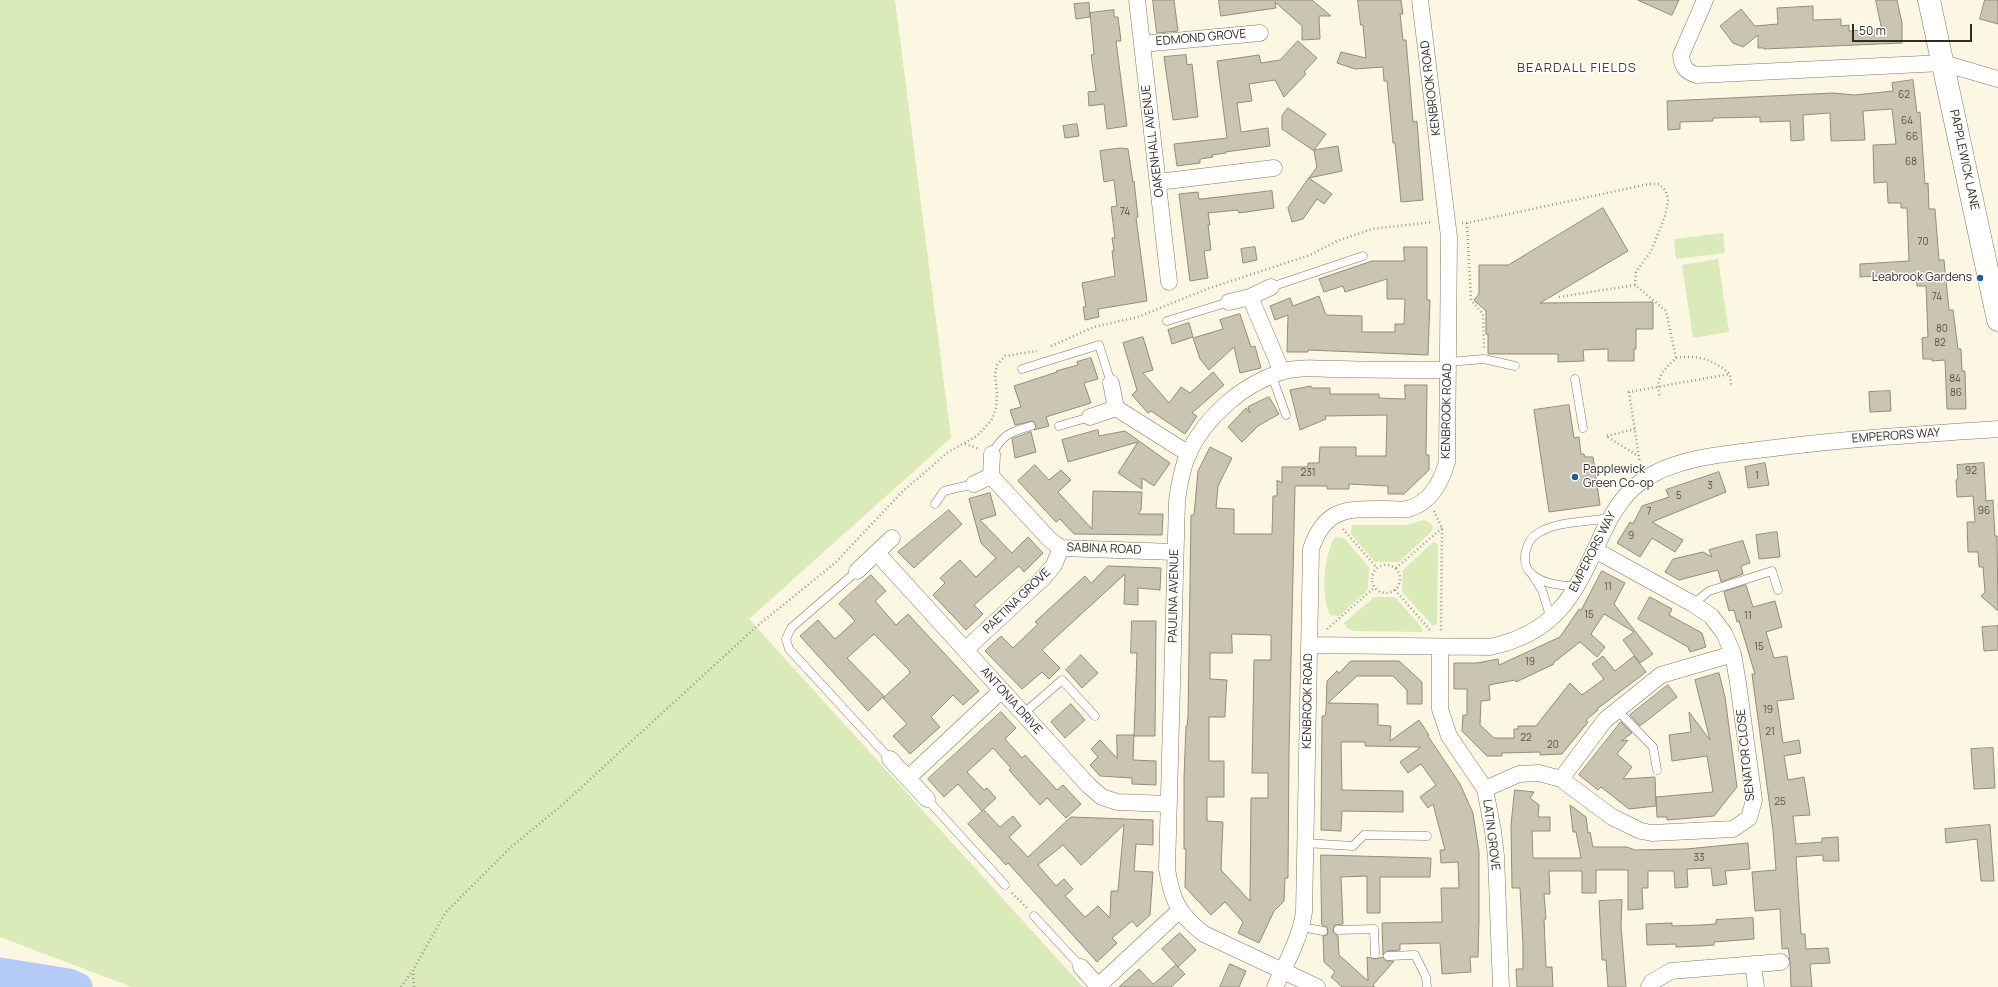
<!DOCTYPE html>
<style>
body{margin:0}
#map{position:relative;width:1998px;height:987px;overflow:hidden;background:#fcf7e3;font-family:Manrope,sans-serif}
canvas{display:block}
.scale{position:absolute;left:1852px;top:24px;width:120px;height:18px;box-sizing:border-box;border:2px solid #2e2c25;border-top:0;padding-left:5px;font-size:12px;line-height:14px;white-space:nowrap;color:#2e2c25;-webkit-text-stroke:3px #fff;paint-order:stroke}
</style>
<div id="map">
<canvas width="1998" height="987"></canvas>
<div class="scale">50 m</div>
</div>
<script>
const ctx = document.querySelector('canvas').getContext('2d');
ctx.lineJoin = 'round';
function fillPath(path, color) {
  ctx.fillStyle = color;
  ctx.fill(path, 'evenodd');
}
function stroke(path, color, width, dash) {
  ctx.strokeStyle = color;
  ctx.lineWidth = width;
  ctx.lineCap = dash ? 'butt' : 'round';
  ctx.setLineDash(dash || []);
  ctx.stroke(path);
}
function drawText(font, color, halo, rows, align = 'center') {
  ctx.font = font + ' Manrope,sans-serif';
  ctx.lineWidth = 3;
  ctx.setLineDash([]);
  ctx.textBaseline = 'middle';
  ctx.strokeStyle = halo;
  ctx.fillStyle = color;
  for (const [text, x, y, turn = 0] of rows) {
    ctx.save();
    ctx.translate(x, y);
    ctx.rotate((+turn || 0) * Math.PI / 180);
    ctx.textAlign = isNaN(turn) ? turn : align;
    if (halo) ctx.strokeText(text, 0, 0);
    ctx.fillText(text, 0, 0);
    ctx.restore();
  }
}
const green = new Path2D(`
 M0,0H895L951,438L749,619L1083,987H132L0,937Z
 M1723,233L1725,253L1676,259L1674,239Z
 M1718,259L1729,332L1693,338L1682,265Z
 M1424,520L1431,523L1433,527L1431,532L1399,562H1375L1351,534L1352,525H1407Z
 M1335,537L1344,538L1369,567L1368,590L1339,616L1330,615C1321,595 1323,556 1335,537Z
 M1433,542L1438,544L1437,624L1433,626L1402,592L1403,570Z
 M1374,597H1395L1422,628V632L1353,631L1347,628L1344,623Z
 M0,972L69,983L78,987H0Z`);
const river = new Path2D(`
 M0,972L69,983L78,987`);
const building = new Path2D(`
 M1153,0H1174L1178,31L1157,33Z
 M1219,0H1312L1331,16H1319L1320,39L1302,40V26L1275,2L1276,8L1221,16Z
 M1358,0H1401L1403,14H1400L1403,40H1406L1413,122L1417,121L1423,200L1401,202L1395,143H1393L1387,81H1384L1383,67L1355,69L1337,63L1341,52L1366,58L1363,25H1361Z
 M1638,0H1679L1672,15Z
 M1876,0H1897L1902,23V43L1764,49V48H1758V35L1743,47L1733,43L1720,26L1741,9L1755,26L1778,24L1777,8L1813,6V20L1841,19V26L1849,25V31L1880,29L1881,27Z
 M1985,0H1998V24L1980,19Z
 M1089,3L1090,17L1076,19L1074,4Z
 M1114,10V17H1118L1121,41H1116L1127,126L1107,129L1104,104L1089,106L1088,92L1096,91L1091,55L1094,54L1090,13Z
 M1298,41L1317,58L1304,72L1306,74L1284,97L1275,80L1249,84L1252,101L1237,103L1241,132L1268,128L1270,146L1225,152L1226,153L1212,155L1213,157L1200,159V163L1177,166L1174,144L1227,138L1217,61L1259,55L1261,63L1280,60Z
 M1186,55L1187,65L1192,64L1198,117L1173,120L1164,57Z
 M1913,80L1917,113L1920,112L1925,184L1928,183L1929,209H1935L1939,260H1944L1949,310H1953L1958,349H1961L1962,371H1965L1966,409H1947L1945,360L1932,361V359H1923L1922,338L1928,337L1926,286H1917L1916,274L1860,277V264L1909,261L1907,208H1901V203H1888L1887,182L1874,183L1873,145L1896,144L1892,109L1863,111L1865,140L1831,141L1830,113L1803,115L1804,140L1791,141L1790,121L1760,122V117L1713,118V121L1680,122V129L1668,130L1667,101L1833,93L1855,95L1893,91L1892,83Z
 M1288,108L1326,134L1314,150L1338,146L1342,171L1309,178L1317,167L1314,151L1282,129V116Z
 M1077,124L1079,136L1065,138L1063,126Z
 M1121,148L1128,149L1133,182L1134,181L1138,217L1136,218L1147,301L1098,309L1099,317L1085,320L1083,307H1086L1082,283L1115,276L1112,251H1114L1112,238H1115L1111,207L1117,206L1114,180L1104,182L1100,151Z
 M1309,178L1332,194L1324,204L1317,199L1303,219L1292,222L1288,208Z
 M1272,191L1274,208L1239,213L1238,210L1208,213L1210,225H1208L1211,250L1204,251L1208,278L1190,281L1179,194L1198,192L1199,199Z
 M1603,208L1628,251L1540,303L1653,302V329H1636V349H1634V361H1608V349L1583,350L1584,361L1558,362V354H1488V334H1486V311L1474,300L1479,294V265H1508Z
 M1255,247L1257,260L1243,263L1241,249Z
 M1404,247H1427V300H1430L1428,355L1308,350V352H1287L1288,315L1275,320L1270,306L1290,298L1293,306L1319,296L1326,315L1362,316V332H1395V324H1404L1405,299H1387V279L1345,292L1343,286L1324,292L1319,279L1372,261H1404Z
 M1240,314L1251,347L1255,346L1261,368L1240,373L1234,347L1209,370L1200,359L1193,338L1223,329L1220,320Z
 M1189,323L1193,337L1172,344L1168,330Z
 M1143,337L1153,370L1143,373L1169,403L1181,387L1190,393L1213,372L1224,385L1192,413L1197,416L1185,434L1151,411L1148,413L1132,395L1137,390L1123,343Z
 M1091,358L1098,379L1084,383L1091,403L1046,417L1049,426L1034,430L1036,425L1033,421L1015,425L1010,410L1021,407L1014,386L1057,372L1056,371L1078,365L1077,362Z
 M1405,385H1427L1426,455H1429V470L1404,494H1388V486L1349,484V489H1327V486H1295L1289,750L1288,878H1285L1284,901L1274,911L1259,943L1238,933L1243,922L1225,902L1211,915L1185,887L1186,849H1184V778L1186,726H1187L1188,717L1191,515H1194L1198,471L1210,447L1232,458L1218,486L1216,508L1234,509V534H1272L1273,496H1277V480L1282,483V467H1305L1308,466V463H1319L1320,447H1356V456H1386L1387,415L1325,416L1326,419L1300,430L1290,390L1311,386L1312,388H1330V394H1379V398L1405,399ZM1232,634L1271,635V660H1254L1252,773H1268V798H1251L1250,901L1221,870L1223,822L1207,821V797H1224V761H1209V717H1225L1226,694L1227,680L1210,679V653H1232Z
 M1890,391L1891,411L1870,412L1869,392Z
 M1269,397L1279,414L1258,426L1242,442L1228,427L1246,408L1250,413L1248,407Z
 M1569,405L1574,438L1579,437L1581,454H1584L1585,457H1593L1600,505L1549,512L1534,410Z
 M1098,430L1099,436L1125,431L1170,463L1154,486L1142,478V489L1118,473L1138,442L1068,462L1062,440Z
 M1031,432L1036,452L1015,458L1012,439Z
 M1765,463L1769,485L1748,488L1745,467Z
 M1984,463L1986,501L1993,500L1995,536H1997L1998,611L1981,596L1985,592L1983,567H1979L1978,552H1968L1967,522H1975L1973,496L1957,497L1956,480L1958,479L1957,465Z
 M1035,465L1049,480L1061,470L1071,480L1058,492L1092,529L1093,491L1142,492L1141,510L1138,514H1163L1162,535L1074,534L1060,519L1056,522L1018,481Z
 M1719,472L1726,492L1652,522L1683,540L1675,552L1652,538L1640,557L1617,543L1630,522L1633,524L1642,506L1669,497L1666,490Z
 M990,493L996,515L980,520L1012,553L1028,537L1043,553L1024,572L1019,566L974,605L983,614L966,630L933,595L945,583L940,578L960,560L976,577L996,558L981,543L969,499Z
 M949,510L962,524L914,568L898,552Z
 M1777,532L1780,557L1759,559L1756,535Z
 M1743,541L1750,563L1741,566L1743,574L1721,582L1718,570L1679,580L1665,572L1673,559L1703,552L1712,557L1709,550Z
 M1108,566L1161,568L1160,590L1138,588V605L1124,604L1125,574L1042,650L1060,668L1049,679L1042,672L1022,689L985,651L1001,636L1013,648L1038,624L1035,622L1085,576L1091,583Z
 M1602,571L1625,583L1614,604L1653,654L1640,663L1623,640L1634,632L1604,614L1591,634L1605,647L1597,657L1580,642L1553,663L1554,664L1516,682L1515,680L1489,685L1490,700L1481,701L1480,725L1494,738H1514V729H1518V726H1536L1570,683L1582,695L1604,679L1592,664L1603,656L1615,671L1634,656L1646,672L1597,709L1598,710L1586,720L1588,722L1562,754L1540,755V752L1502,753V756H1487L1462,731L1463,715H1467V689H1454V663H1477L1498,659L1499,665L1560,637L1579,609L1581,610Z
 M871,575L886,591L875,601L896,625L908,614L979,691L963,705L953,695L931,717L940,727L910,754L893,736L907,724L883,698L910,673L909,670L874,634L847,658L884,696L868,711L800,636L818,620L835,639L855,621L839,604Z
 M1746,585L1753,607L1775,601L1782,627L1766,632L1774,658L1787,656L1789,669L1794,699L1777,701L1783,743L1799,740L1801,753L1784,756L1788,780L1804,777L1809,808L1810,815L1793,816L1796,844L1822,842V838L1838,837L1839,861H1823V855L1796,857L1801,934H1805L1806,949L1828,948L1830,963L1810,964L1812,987H1791L1790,961L1788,948L1782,949L1780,909L1755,911L1752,872L1776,870L1773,830L1752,674H1755L1739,621L1737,622L1734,610L1729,611L1724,592Z
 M1650,597L1672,609L1669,615L1702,633L1706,647L1690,652L1688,647L1638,619Z
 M1132,621H1156L1155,736H1134L1137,653H1131Z
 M1998,626V650L1984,651L1982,627Z
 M1081,655L1098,673L1082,688L1066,670Z
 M1351,661H1399L1422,682V704H1407V690L1393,676H1357L1328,703L1378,704V725L1391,726L1390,741L1419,720L1429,735L1428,736L1460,784L1473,813L1479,852V920L1478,957H1470L1471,972L1442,974L1440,943L1400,944V950L1387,951L1383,955L1382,923L1442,922L1441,888H1459L1458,862L1441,863L1440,850H1445L1433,804L1428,808L1420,797L1436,785L1421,764L1408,773L1400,762L1421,747L1365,746V742H1341L1342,790L1403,791V812L1342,811L1341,831L1321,830L1322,716H1325L1326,711L1327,681L1337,671L1339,673Z
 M1719,673L1725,697L1737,787L1714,816L1667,820V817H1657L1656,797L1713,792L1707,756L1672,761L1669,735L1691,732L1689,712L1710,740L1695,680Z
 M1668,685L1677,697L1640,726L1630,715Z
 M1071,704L1085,720L1065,738L1051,722Z
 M1001,712L1016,728L1005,739L1022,758L1025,755L1057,790L1063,785L1081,804L1066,818L1047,798L1040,805L1009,770L1011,768L993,748L967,772L984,790L987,788L996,798L982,811L958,784L944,797L928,779Z
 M1621,722L1632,733L1621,741L1628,740L1617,754L1632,767L1623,779L1655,777L1656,806L1629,809L1601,787L1598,790L1579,775Z
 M1117,735H1134L1133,760L1156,761V785L1132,784V778L1100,776L1090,765L1098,757L1091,749L1100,740L1117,758Z
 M1993,748L1995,788L1974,789L1971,749Z
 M1515,790L1534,792L1530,798L1539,805L1538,817H1550V831H1532L1533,858H1581L1576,832H1573L1570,805L1586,817L1588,833L1590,832L1593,847H1627L1635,850L1686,849L1748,843L1750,869L1725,871L1727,884L1713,886L1711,868L1687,869L1688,887L1675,888L1674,871H1648V888H1642L1643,909L1628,910V870H1596V893H1582V871H1549L1550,894H1544L1546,919H1544L1546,967H1552L1553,987H1517L1516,969H1523V946L1520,888H1512L1511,825Z
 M984,810L1000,827L1013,816L1021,826L1009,837L1028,857L1071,817L1153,820V845L1136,844L1134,871L1153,872L1150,915L1137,927L1132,921L1112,938L1117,943L1097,962L1008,863L1006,865L968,824ZM1124,825L1118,891H1111L1110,918L1098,906L1085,917L1065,896L1073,889L1064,879L1056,886L1038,865L1063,845L1081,865Z
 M1990,825L1994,881H1981L1977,839L1946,843L1945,829Z
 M1321,855L1431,858L1430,877H1380V913H1367V876L1341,877L1343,924L1335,925L1333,930L1334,933L1338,936L1339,955L1368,981L1367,957L1376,959L1383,957L1386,961H1394L1373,985L1375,987H1342L1331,977L1335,972L1324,962L1323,936L1327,935L1328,932L1327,927L1322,925Z
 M1622,900L1621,926L1626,987H1608L1606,960H1602L1599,901Z
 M1753,918L1754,939L1714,942V945L1701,946L1676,947V944L1647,945L1646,924L1672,923V926L1700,925L1716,924V920Z
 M1180,933L1196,950L1178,967L1162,949Z
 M1230,964L1246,971L1239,987H1220Z
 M1176,965L1185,974L1171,987H1119L1139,969L1153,984Z`);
const path = new Path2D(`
 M1462,223H1467L1649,184H1659L1666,191L1668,200L1665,216L1651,251L1636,272L1635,285L1666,311L1676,358C1663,371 1655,377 1660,397
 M1467,223L1471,300L1483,314L1484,349
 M1559,297L1635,285
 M1051,346L1094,327L1138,317L1207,289L1310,255L1337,241L1372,229L1432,222
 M1676,358C1696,354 1714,360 1730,374L1731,385
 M1635,429L1606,436L1638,456
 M965,444L979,449
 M1640,464L1629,392L1730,374
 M1434,511L1442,528L1441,631
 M1343,529L1377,568
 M1372 579a14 14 0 1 1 28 0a14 14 0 1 1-28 0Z
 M1396,568L1442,528
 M1395,590L1430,630
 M1327,629L1375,587
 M1012,893L1027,908
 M401,987L412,971
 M414,987L413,970L446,912L510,848L561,806L756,627L835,563L901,493L948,452L977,436L991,421L996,408L997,394L995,374L997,365L1005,356L1037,351`);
const lane = new Path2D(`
 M1271,287L1363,256
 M1167,321L1229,302
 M1448,362L1484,359L1515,366
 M1022,369L1099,345L1111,383
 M1272,376L1286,415
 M1575,379L1583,428
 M1059,426L1090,417
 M992,454C1003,434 1010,432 1031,426
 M935,504L944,491L974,484
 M857,571L791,628L786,639L789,649L890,759
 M1533,576L1542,590L1551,619
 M1577,587C1563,585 1545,585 1533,575C1519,565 1525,541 1538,533C1557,521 1587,522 1609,518
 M1693,604L1709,591L1772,571L1778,590
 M1617,710L1653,747L1657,770
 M1023,714L1062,680L1095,716
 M927,799L1005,885
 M1305,843L1353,846L1364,835L1427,836
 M1034,916L1081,967
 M1302,927L1323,931
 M1338,930L1374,929L1375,954
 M1388,956L1415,955L1426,977L1427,987`);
const street = new Path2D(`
 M1137,0L1169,282
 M1705,0L1681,55C1682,67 1686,72 1697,75L1943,63L1998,79
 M1142,44L1260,33
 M1158,182L1274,168
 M1250,297L1282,372
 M1229,302L1250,297L1271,287
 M1111,383L1116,408L1189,454
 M1090,417L1116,408
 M991,476L992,454
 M974,484L991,476L1050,540L1061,548L1175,552
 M877,553L1088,785L1102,797L1117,802L1169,804
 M857,571L892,538
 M1309,645L1490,647C1556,633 1574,596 1600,539C1610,517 1622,495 1642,481C1675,457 1727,454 1766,449C1843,439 1921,434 1998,429
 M1440,647V709L1449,736L1485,789L1493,831L1496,856L1501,987
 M965,650L1043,578L1054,565L1061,548
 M890,759L927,799
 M908,778L1002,690
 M1561,779L1605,720L1661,675L1733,654
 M1485,789L1519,774L1539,773L1561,779L1612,817L1641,831L1652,833L1733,829L1749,818L1754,800L1738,683L1733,654L1724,633L1711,616L1693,604L1595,550
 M1753,964L1756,987
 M1081,967L1099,987
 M1098,986L1180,910
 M1275,987C1286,963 1300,939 1304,912L1311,549C1325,507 1348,509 1386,509C1393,509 1401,510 1408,509C1430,503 1441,483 1447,462L1449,237L1420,0
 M1317,987L1204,934C1178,914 1172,900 1167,869L1177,501C1179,485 1182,469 1188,454C1206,416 1242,385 1281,372C1299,366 1321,369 1339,369C1375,370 1411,370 1448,370
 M1649,987L1652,982L1671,971L1781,962`);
const secondary = new Path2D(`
 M1929,0L1998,320`);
const markers = [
 [1980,278,4,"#1e5f95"],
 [1575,477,4,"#1e5f95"]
];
const numberNames = [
 ["62",1904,95],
 ["64",1907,121],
 ["66",1912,137],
 ["68",1911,162],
 ["74",1125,212],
 ["70",1923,242],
 ["74",1937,297],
 ["80",1942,329],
 ["82",1940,343],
 ["84",1955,379],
 ["86",1956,393],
 ["92",1971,471],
 ["231",1308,473],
 ["1",1757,476],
 ["3",1710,486],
 ["5",1679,496],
 ["96",1984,511],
 ["7",1649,512],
 ["9",1631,536],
 ["11",1608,587],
 ["15",1589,615],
 ["11",1748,616],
 ["15",1759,647],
 ["19",1530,662],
 ["19",1768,710],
 ["21",1770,732],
 ["22",1526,738],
 ["20",1553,745],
 ["25",1780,802],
 ["33",1699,858]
];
const streetNames = [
 ["EDMOND GROVE",1201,38,-5],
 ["KENBROOK ROAD",1431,88,-97],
 ["OAKENHALL AVENUE",1153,141,-97],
 ["PAPPLEWICK LANE",1964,160,78],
 ["KENBROOK ROAD",1447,411,-89],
 ["EMPERORS WAY",1896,436,-4],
 ["SABINA ROAD",1104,549,2],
 ["EMPERORS WAY",1593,552,-63],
 ["PAULINA AVENUE",1174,596,-89],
 ["PAETINA GROVE",1017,601,-44],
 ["ANTONIA DRIVE",1011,701,48],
 ["KENBROOK ROAD",1308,701,-89],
 ["SENATOR CLOSE",1746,755,-96],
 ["LATIN GROVE",1491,835,83]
];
const poiNames = [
 ["Leabrook Gardens",1972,278],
 ["Papplewick",1583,470,"left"],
 ["Green Co-op",1583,484,"left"]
];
const neighbourhoodNames = [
 ["BEARDALL FIELDS",1577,68]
];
fillPath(green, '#daeab9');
stroke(river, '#b5cbf7', 29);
fillPath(building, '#cac5b2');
stroke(building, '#928d7b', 1);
stroke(lane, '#7d7967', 9);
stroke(street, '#7d7967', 17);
stroke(secondary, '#7d7967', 23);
stroke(path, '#9a9789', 2.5, [1, 3]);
stroke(lane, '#fff', 8);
stroke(street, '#fff', 16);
stroke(secondary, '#fff', 22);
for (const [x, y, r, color] of markers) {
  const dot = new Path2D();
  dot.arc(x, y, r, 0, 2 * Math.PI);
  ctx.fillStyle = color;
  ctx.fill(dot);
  stroke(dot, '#fff', 1.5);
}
drawText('10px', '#555248', null, numberNames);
drawText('12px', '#2e2c25', '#fff', streetNames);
drawText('12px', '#2e2c25', '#fff', poiNames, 'right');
ctx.letterSpacing = '1px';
drawText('13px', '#423e2e', '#fff', neighbourhoodNames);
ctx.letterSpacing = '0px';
</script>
